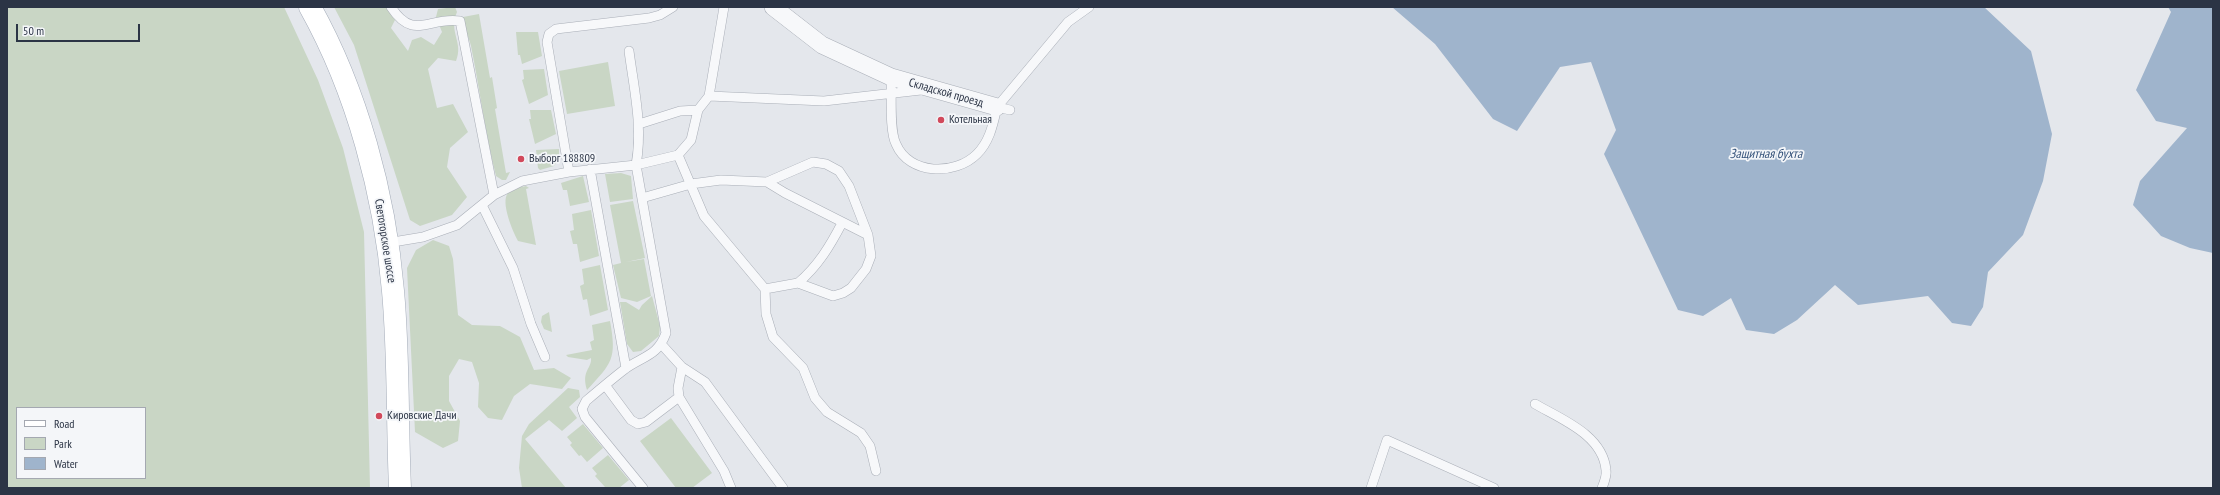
<!DOCTYPE html>
<meta charset="utf-8">
<style>
body{margin:0}
#map{position:relative;width:2220px;height:495px;overflow:hidden;background:#e4e7ec;font-family:"PT Sans Narrow",sans-serif}
canvas{display:block}
.frame{position:absolute;inset:0;border:8px solid #2b3445;pointer-events:none}
.legend{position:absolute;left:16px;top:407px;width:130px;height:72px;box-sizing:border-box;background:#f4f6f9;border:1px solid #a4a8b1;margin:0;padding:5px 7px;list-style:none;font-size:12px;color:#2b3445}
.legend li{display:flex;align-items:center;gap:8px;height:20px}
.legend b{width:20px;border:1px solid #a4a8b1}
.scale{position:absolute;left:16px;top:24px;width:124px;height:18px;box-sizing:border-box;border:2px solid #2b3445;border-top:0;padding-left:5px;font-size:12px;line-height:14px;white-space:nowrap;color:#2b3445;-webkit-text-stroke:3px #f4f6f9;paint-order:stroke}
</style>
<div id="map">
<canvas width="2220" height="495"></canvas>
<div class="frame"></div>
<ul class="legend">
<li><b style="height:5px;background:#fff"></b>Road</li>
<li><b style="height:11px;background:#c9d6c5"></b>Park</li>
<li><b style="height:11px;background:#9fb4cc"></b>Water</li>
</ul>
<div class="scale">50 m</div>
</div>
<script>
const ctx = document.querySelector('canvas').getContext('2d');
ctx.lineJoin = 'round';
function fillPath(path, color) {
  ctx.fillStyle = color;
  ctx.fill(path, 'evenodd');
}
function stroke(path, color, width, dash) {
  ctx.strokeStyle = color;
  ctx.lineWidth = width;
  ctx.lineCap = dash ? 'butt' : 'round';
  ctx.setLineDash(dash || []);
  ctx.stroke(path);
}
function drawText(font, color, halo, rows, align = 'center') {
  ctx.font = font + ' "PT Sans Narrow",sans-serif';
  ctx.lineWidth = 3.5;
  ctx.setLineDash([]);
  ctx.textBaseline = 'middle';
  ctx.strokeStyle = halo;
  ctx.fillStyle = color;
  for (const [text, x, y, turn = 0] of rows) {
    ctx.save();
    ctx.translate(x, y);
    ctx.rotate((+turn || 0) * Math.PI / 180);
    ctx.textAlign = isNaN(turn) ? turn : align;
    if (halo) ctx.strokeText(text, 0, 0);
    ctx.fillText(text, 0, 0);
    ctx.restore();
  }
}
const green = new Path2D(`
 M7,7H284L318,80L343,148L364,232L370,488H7ZM17,408H145V478H17Z
 M334,7H386L395,20L391,28L408,51L412,40L421,37L434,45L442,32L436,17L438,9L455,7L457,12C448,32 464,42 456,61L438,58L428,69L437,108L453,104L468,132L450,148L447,167L467,197L452,215L420,226L410,220L354,45Z
 M479,14L490,78L492,77L497,108L495,109L506,173L510,172L506,180H502L496,176C485,133 480,90 471,46C469,36 462,28 463,17Z
 M516,32H538L542,56L522,64L520,55H518Z
 M608,62L615,106L567,114L559,71Z
 M544,69L548,95L529,104L522,80L524,79L523,70Z
 M530,110H551L556,134L535,144L529,119H531Z
 M559,149V159L554,166L540,170L538,168L536,150Z
 M621,173L631,176L633,199L610,202L605,174Z
 M583,176L589,202L570,206L567,190H563L561,183Z
 M526,186L529,188L526,189L536,245L518,241C513,232 500,202 508,193C512,188 520,187 526,186Z
 M633,201L645,258L626,262L644,259L651,296L637,302L621,298L613,265L621,263L610,205Z
 M591,210L599,256L580,262L577,244H573L570,231L574,230L572,214Z
 M433,240L449,246L453,259L458,315L472,325L500,326L520,337L534,370L554,368L571,378L562,389L530,384L514,396L502,420L488,418L478,407L479,383L472,362L459,359L449,376V401L460,421L458,441L443,448L415,432L407,268L416,250Z
 M600,265L608,310L590,316L587,299L583,300L580,286L584,284L582,269Z
 M652,296L660,326L659,336L641,351L633,352L627,344L620,302H626L639,310L642,305Z
 M549,312L552,332L544,329L541,322L542,316Z
 M610,321C617,359 612,363 587,390C581,370 592,369 591,358L587,360L568,357L566,355L592,350L590,342L594,340L592,325Z
 M568,388L579,390L580,397L569,407L577,418L562,431L549,420L525,439L566,488H522L519,468L522,436L529,424Z
 M671,418L712,473L692,488H676L640,441Z
 M583,424L603,448L587,462L581,455L579,456L570,445L572,443L567,437Z
 M608,455L629,480L619,488L605,487L595,476L597,474L592,468Z`);
const water = new Path2D(`
 M1392,7H1984L2031,51L2052,134L2043,181L2023,235L1988,272L1983,307L1971,326L1952,323L1928,296L1858,305L1835,285L1797,320L1774,334L1746,330L1731,298L1703,316L1678,310L1604,154L1616,130L1591,62L1560,67L1517,131L1493,119L1435,44Z
 M2168,7H2213V253L2190,248L2161,236L2133,205L2140,181L2187,128L2156,121L2136,90L2171,12Z`);
const service = new Path2D(`
 M391,7C414,42 429,16 460,21L494,195
 M629,51C634,89 643,127 636,165L666,333C658,356 643,356 625,369C612,379 599,390 586,401L582,409L585,417L643,488
 M891,77C892,95 889,130 896,144C909,175 955,176 977,154C990,141 993,124 997,107L1010,110
 M709,96L824,101L921,90
 M997,107L1068,22L1089,7
 M639,124L680,111L698,110
 M678,155L704,216L765,289L766,314L773,337L803,368L815,398L827,412L861,433L870,446L876,471
 M590,169L626,368
 M569,172L547,42L549,34L556,29L649,18L660,15L673,7
 M767,182L785,193L868,235
 M642,198L691,184L721,180L767,182L813,162L826,164L839,171L849,186L868,235L871,256L866,269L851,288L843,293L833,296L798,283L765,289
 M482,205L513,268L531,324L545,357
 M387,243L423,237L457,225L494,195L522,181L569,172L636,165L678,155L691,140L698,110L709,96L724,7
 M798,283C818,266 830,246 842,223
 M662,345L682,367L705,382L783,488
 M682,367L678,388L679,397L724,471L731,488
 M605,385L631,420L638,424L646,422L679,397
 M1535,404C1561,419 1603,435 1606,470C1607,475 1604,483 1602,488
 M1371,488L1387,440L1494,488`);
const minor = new Path2D(`
 M773,7L822,45L891,77L997,107`);
const primary = new Path2D(`
 M310,7C357,91 385,195 393,291C399,356 397,422 400,488`);
const markers = [
 [941,120,4,"#d1495b"],
 [521,159,4,"#d1495b"],
 [379,416,4,"#d1495b"]
];
const streetNames = [
 ["Складской проезд",946,93,16],
 ["Светогорское шоссе",385,241,81]
];
const poiNames = [
 ["Котельная",949,120],
 ["Выборг 188809",529,159],
 ["Кировские Дачи",387,416]
];
const waterNames = [
 ["Защитная бухта",1766,154]
];
fillPath(green, '#c9d6c5');
fillPath(water, '#9fb4cc');
stroke(service, '#a9aeb7', 10);
stroke(minor, '#a9aeb7', 18);
stroke(primary, '#a3abb8', 23);
stroke(service, '#f7f8fa', 9);
stroke(minor, '#f7f8fa', 17);
stroke(primary, '#fff', 22);
for (const [x, y, r, color] of markers) {
  const dot = new Path2D();
  dot.arc(x, y, r, 0, 2 * Math.PI);
  ctx.fillStyle = color;
  ctx.fill(dot);
  stroke(dot, '#f4f6f9', 1.5);
}
drawText('12px', '#2b3445', '#f4f6f9', streetNames);
drawText('12px', '#2b3445', '#f4f6f9', poiNames, 'left');
drawText('italic 13px', '#34527a', '#f4f6f9', waterNames);
</script>
